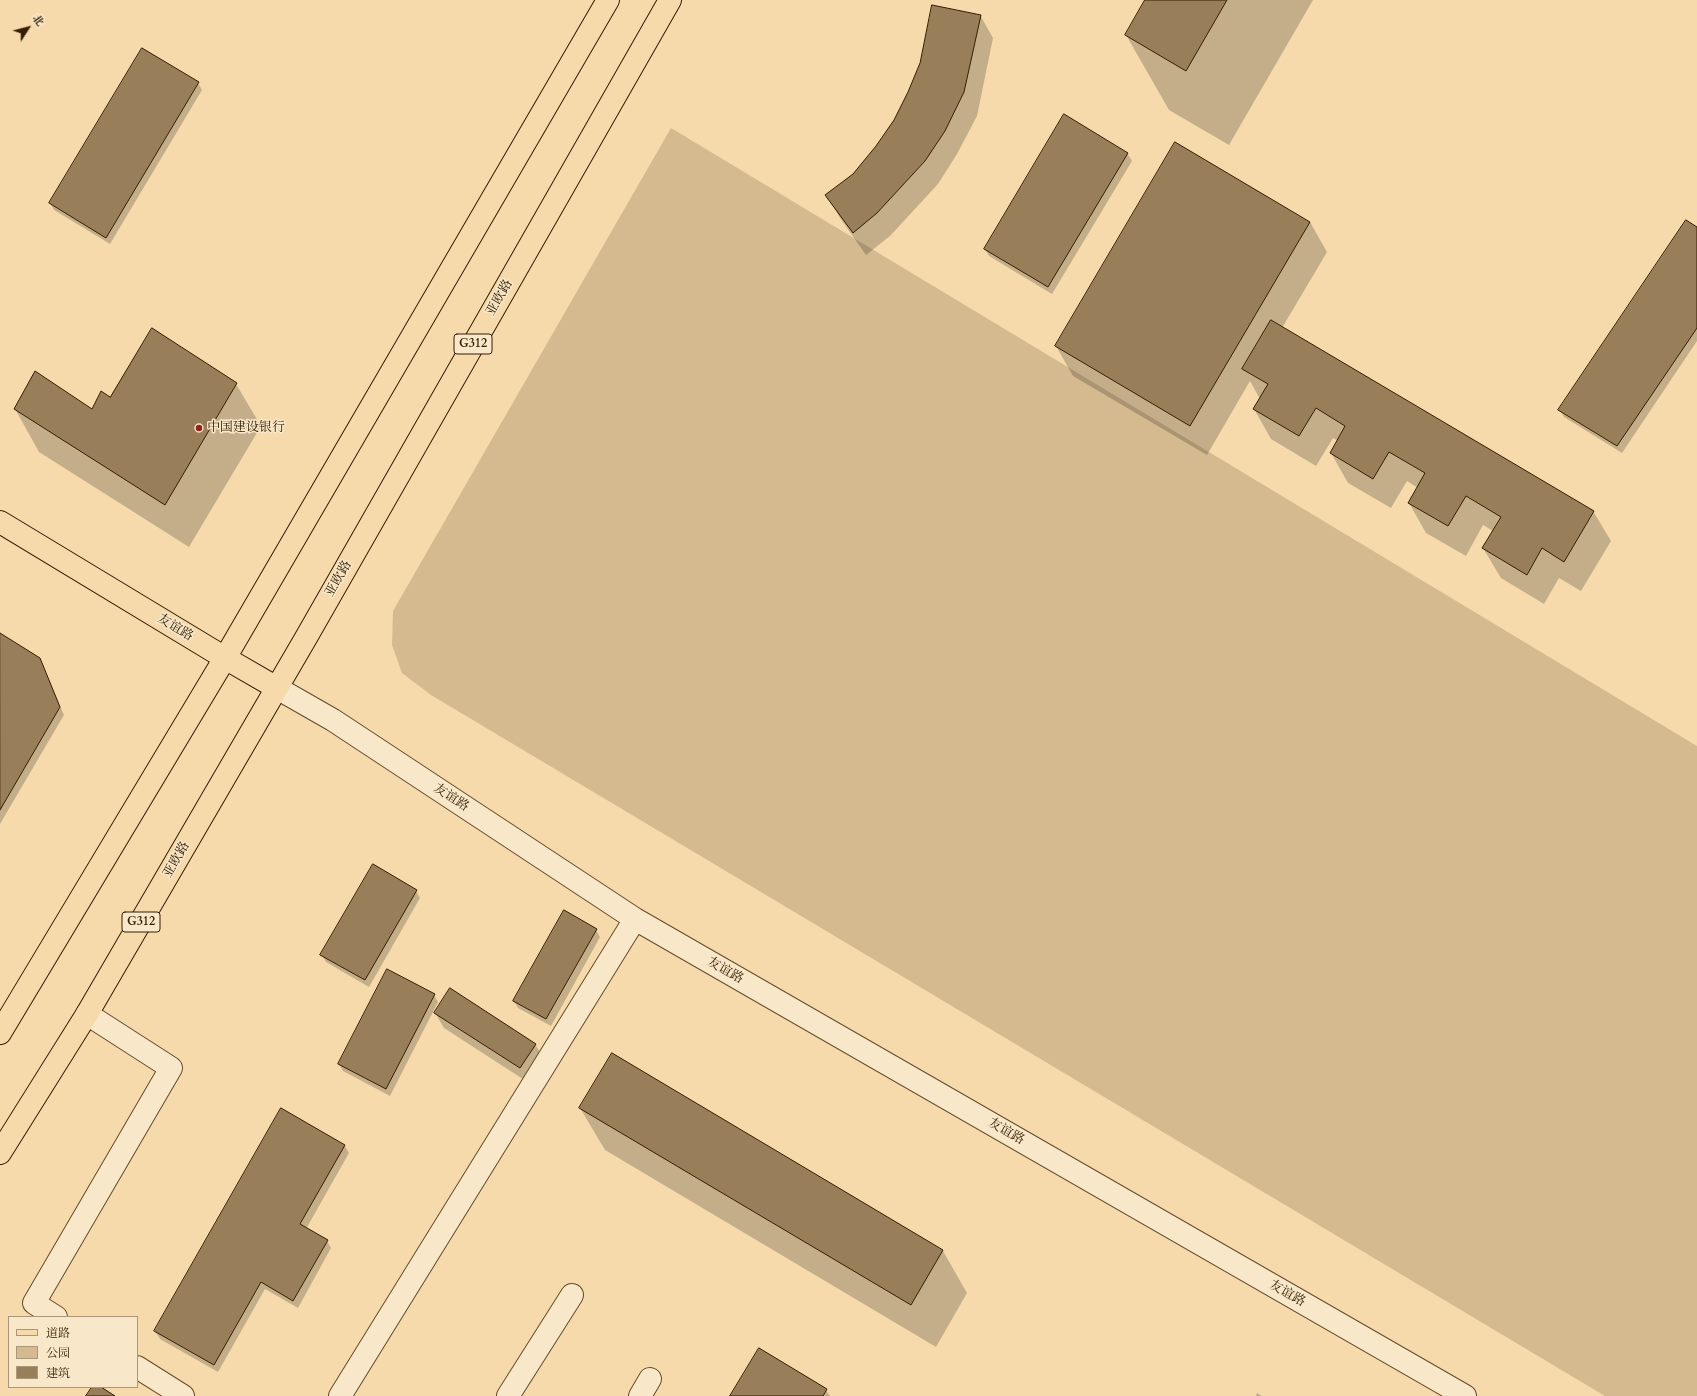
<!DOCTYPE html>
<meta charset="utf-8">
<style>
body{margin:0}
#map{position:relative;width:1697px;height:1396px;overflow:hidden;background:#f6daac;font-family:Cardo,"Noto Serif SC",serif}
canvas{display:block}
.legend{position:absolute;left:8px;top:1316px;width:130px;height:72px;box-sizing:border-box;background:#f9e7c9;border:1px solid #aa9679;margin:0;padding:5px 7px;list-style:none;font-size:12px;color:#341d00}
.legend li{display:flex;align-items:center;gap:8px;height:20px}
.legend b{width:20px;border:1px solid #aa9679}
.north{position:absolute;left:8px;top:8px;width:40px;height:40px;-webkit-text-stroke:3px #f9e7c9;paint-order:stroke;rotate:54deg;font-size:11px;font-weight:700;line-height:16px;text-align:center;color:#341d00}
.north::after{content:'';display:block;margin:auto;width:14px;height:18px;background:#341d00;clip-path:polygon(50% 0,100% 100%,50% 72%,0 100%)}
</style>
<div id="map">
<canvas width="1697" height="1396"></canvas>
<ul class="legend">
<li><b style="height:5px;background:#f6daac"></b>道路</li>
<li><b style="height:11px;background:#d5ba8f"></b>公园</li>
<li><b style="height:11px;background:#997f59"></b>建筑</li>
</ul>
<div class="north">北</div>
</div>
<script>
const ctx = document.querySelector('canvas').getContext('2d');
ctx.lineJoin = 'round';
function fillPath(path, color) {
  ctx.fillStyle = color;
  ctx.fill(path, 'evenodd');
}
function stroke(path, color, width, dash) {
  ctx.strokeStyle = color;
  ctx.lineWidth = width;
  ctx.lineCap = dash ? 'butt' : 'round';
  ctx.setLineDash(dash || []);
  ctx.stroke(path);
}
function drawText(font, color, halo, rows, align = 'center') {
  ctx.font = font + ' Cardo,"Noto Serif SC",serif';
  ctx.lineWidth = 3;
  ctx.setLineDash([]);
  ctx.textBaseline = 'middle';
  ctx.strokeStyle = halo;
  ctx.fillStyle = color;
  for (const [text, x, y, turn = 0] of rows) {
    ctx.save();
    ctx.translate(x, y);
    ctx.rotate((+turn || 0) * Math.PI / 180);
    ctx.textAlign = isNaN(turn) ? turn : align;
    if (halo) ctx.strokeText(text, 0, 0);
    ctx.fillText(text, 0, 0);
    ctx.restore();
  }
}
const green = new Path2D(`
 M671,128L1697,746V1396H1605L431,695L402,673L392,645L393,611Z`);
const shadow = new Path2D(`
 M1146,0H1313L1229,145L1169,110L1126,35Z
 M980,15L993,38L977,116L957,154L938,184L890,236L866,255L840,218L827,196L853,175L877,146L895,120L909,93Z
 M198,83L202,90L110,244L54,210L50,203Z
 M1127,153L1132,161L1052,294L989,256L985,249Z
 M1310,222L1327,252L1282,328L1593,511L1611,541L1581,591L1559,578L1544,604L1501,578L1483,548L1493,531L1483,525L1466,556L1426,533L1409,503L1418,488L1407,481L1391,508L1348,483L1331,453L1338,441L1333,438L1316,466L1271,439L1254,409L1260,399L1250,381L1207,455L1073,376L1056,346Z
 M1697,229V341L1622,453L1564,417L1560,410Z
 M236,384L261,426L189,547L39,452L15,409L92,410L110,398Z
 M0,634L39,658L64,715L0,824Z
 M416,891L420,898L369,987L326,962L322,955Z
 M596,930L600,937L551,1026L518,1008L514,1001Z
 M434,995L438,1002L390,1096L343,1071L339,1064Z
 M435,1013L535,1044L544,1059L529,1083L444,1028Z
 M612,1055L943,1251L967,1293L936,1347L605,1150L580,1108Z
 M345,1146L349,1153L306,1229L327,1241L331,1248L298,1308L265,1289L218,1372L160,1339L155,1331Z
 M826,1390L830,1396H731Z
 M1257,1393L1262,1396H1256Z`);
const building = new Path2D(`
 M1145,0H1227L1186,71L1125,35Z
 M932,5L981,15L964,92L945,131L925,161L877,213L853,233L825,195L853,174L876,146L894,120L908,92L920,63Z
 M142,48L199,82L106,238L49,203Z
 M1064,114L1128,153L1048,287L984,249Z
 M1175,142L1310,222L1190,426L1055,346Z
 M1686,220L1697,227V328L1617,446L1558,410Z
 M1271,320L1594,511L1564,562L1542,548L1527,575L1482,548L1501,517L1466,496L1448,526L1408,503L1425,473L1389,452L1373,479L1330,453L1345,426L1316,408L1299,436L1253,409L1268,384L1242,369Z
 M152,328L237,383L165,505L14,409L35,371L92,409L101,391L110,397Z
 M0,633L40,658L60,707L0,810Z
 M373,864L417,890L365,980L320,955Z
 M564,910L597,929L546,1019L513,1001Z
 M387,969L435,994L386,1089L338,1064Z
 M450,988L536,1044L520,1068L434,1013Z
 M612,1053L943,1250L911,1305L579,1108Z
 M281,1108L345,1145L300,1224L328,1240L293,1301L261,1282L214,1365L154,1331Z
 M759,1348L827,1389L823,1396H730Z
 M92,1387H101L115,1396H86Z`);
const minor = new Path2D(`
 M277,688L333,720L635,919L1465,1396
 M56,1317L34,1303L171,1068L87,1014
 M137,1367L183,1396
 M340,1396L635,919
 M508,1396L572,1295
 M640,1396L650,1379`);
const major = new Path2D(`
 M0,522L225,658L277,688`);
const highway = new Path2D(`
 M0,1033L225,658L608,0
 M0,1153L87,1014L307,636L670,0`);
const markers = [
 [199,428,4,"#8f2418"]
];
const shields = [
 [473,344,38],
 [141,922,38]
];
const shieldNames = [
 ["G312",473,344],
 ["G312",141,922]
];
const streetNames = [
 ["亚欧路",500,298,-60],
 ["亚欧路",339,579,-60],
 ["友谊路",175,628,31],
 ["友谊路",451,798,33],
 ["亚欧路",177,860,-60],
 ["友谊路",725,971,30],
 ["友谊路",1006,1132,30],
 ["友谊路",1287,1294,30]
];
const poiNames = [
 ["中国建设银行",207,428]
];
fillPath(green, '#d5ba8f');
fillPath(shadow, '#0003');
fillPath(building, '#997f59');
stroke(building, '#341d00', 1);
stroke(minor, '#644c2b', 24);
stroke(major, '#341d00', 24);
stroke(highway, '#341d00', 24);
stroke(minor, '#f9e7c9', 22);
stroke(major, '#f6daac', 22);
stroke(highway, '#f6daac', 22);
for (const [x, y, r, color] of markers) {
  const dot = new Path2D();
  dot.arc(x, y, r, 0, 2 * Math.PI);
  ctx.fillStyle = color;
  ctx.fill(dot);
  stroke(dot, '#f9e7c9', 1.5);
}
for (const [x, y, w] of shields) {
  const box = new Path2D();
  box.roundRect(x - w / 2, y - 10, w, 20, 3);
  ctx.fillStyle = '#f9e7c9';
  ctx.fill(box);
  stroke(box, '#341d00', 1);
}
drawText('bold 12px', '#341d00', null, shieldNames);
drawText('13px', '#341d00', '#f9e7c9', streetNames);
drawText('13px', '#341d00', '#f9e7c9', poiNames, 'left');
</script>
